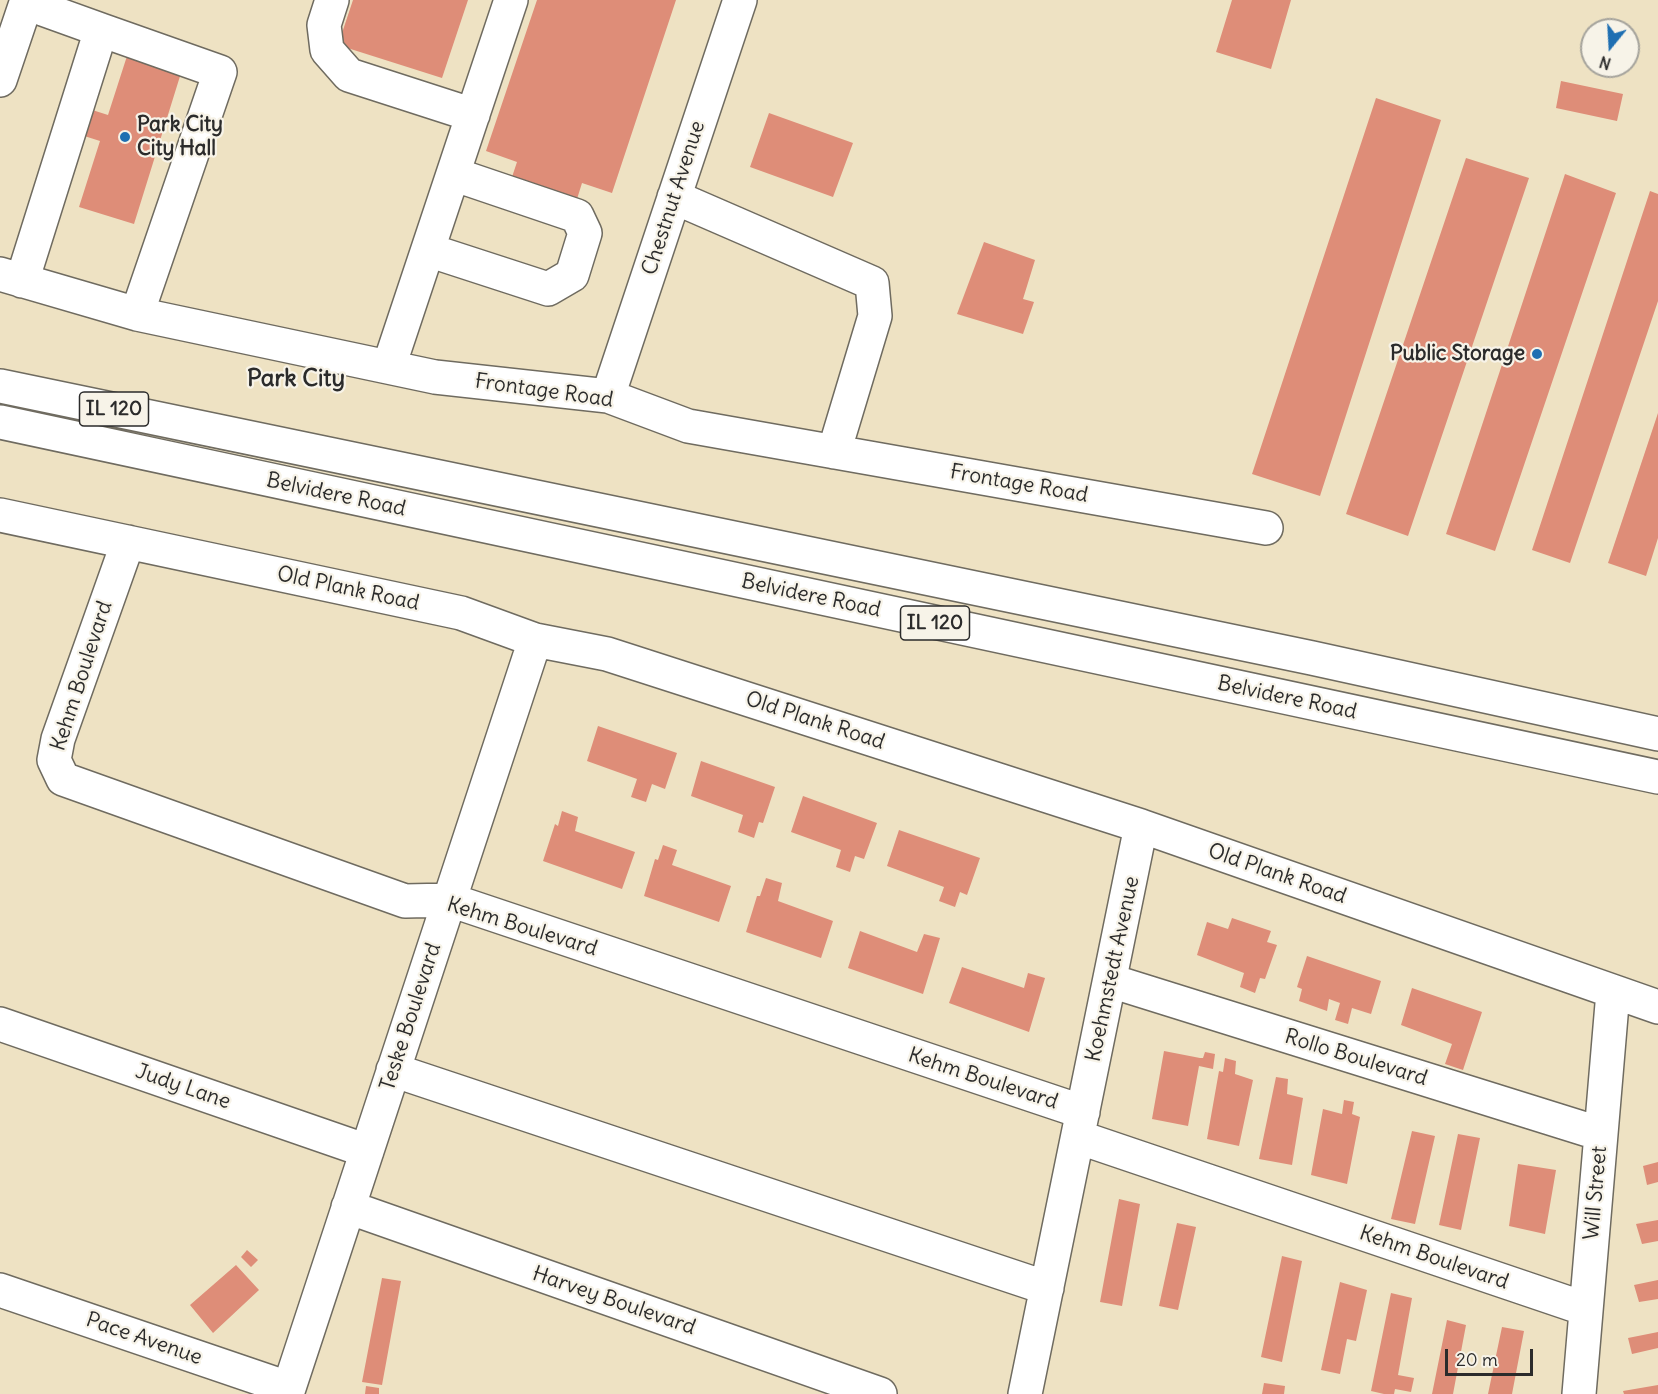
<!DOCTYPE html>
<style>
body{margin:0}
#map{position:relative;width:1658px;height:1394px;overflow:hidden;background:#eee2c3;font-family:Delius,sans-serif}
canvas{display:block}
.north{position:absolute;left:1580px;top:18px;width:60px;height:60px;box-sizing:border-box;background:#f7f3e8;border:2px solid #a5a39c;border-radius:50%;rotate:198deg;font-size:16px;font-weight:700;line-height:24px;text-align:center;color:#2b2b2b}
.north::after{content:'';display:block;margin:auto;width:21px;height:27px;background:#1f6fb2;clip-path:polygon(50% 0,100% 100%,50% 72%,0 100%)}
.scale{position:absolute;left:1445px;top:1349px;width:88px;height:27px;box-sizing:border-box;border:3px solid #2b2b2b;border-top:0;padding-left:8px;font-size:18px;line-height:21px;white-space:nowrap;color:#2b2b2b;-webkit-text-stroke:4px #f7f3e8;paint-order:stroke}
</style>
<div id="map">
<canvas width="1658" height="1394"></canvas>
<div class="north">N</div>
<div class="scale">20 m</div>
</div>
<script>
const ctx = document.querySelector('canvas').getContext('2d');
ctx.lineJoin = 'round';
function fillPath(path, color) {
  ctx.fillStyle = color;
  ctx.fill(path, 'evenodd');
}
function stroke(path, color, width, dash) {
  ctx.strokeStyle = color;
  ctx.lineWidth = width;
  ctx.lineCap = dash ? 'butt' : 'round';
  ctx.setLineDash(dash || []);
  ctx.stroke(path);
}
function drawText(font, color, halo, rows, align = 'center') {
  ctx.font = font + ' Delius,sans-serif';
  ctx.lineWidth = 4.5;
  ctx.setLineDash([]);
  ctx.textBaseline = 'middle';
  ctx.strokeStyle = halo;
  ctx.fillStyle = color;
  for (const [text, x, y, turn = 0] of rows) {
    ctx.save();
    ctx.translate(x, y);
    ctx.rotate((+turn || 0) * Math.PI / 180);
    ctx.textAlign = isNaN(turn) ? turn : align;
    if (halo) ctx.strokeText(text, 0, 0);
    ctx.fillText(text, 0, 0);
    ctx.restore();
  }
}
const building = new Path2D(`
 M353,0H468L442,78L338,45Z
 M537,0H676L612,193L582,183L577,199L512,177L517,162L486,151Z
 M1232,0H1291L1271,69L1216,52Z
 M127,56L181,73L134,224L79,207L100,141L78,134L86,108L108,115Z
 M1561,81L1623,94L1617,121L1556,108Z
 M1376,98L1441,120L1320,496L1252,474Z
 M769,113L853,143L833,197L750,167Z
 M1466,158L1529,178L1408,536L1346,514Z
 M1565,174L1616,193L1495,551L1446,534Z
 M1650,191L1658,194V301L1570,563L1532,550Z
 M984,242L1035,260L1023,299L1034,302L1023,334L957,314Z
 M1658,413V538L1646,576L1608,563Z
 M598,726L677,753L665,789L652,784L646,802L631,797L637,779L587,761Z
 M701,761L775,787L763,823L759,822L754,838L738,832L743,815L691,796Z
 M803,796L877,823L864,859L855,856L850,872L836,867L841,850L791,832Z
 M562,811L578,817L575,831L635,852L622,889L543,861L555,824L558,826Z
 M899,830L980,858L967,895L960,892L955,907L939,901L944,887L887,866Z
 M663,845L677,850L672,865L731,886L719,922L644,896L655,859L658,860Z
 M766,878L782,883L778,901L833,921L821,958L746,932L757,896H760Z
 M1232,918L1271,931L1267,942L1277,945L1265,979L1260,978L1255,993L1240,987L1244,973L1197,955L1207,922L1228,929Z
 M860,931L917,952L924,934L940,938L923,994L848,968Z
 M1307,956L1381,981L1371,1014L1352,1008L1348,1024L1335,1020L1340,1003L1329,999L1327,1011L1299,1001L1302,989L1297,987Z
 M962,967L1024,988L1028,973L1045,978L1029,1032L949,1003Z
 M1412,988L1482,1012L1463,1070L1445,1064L1452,1044L1401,1025Z
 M1164,1051L1200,1058H1203L1205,1052L1215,1054L1213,1069L1199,1066L1188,1126L1152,1119Z
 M1225,1058L1236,1061L1235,1074L1253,1080L1239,1146L1207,1139L1219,1071L1223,1072Z
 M1276,1077L1288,1079L1287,1094L1303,1098L1292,1165L1259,1159Z
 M1344,1100L1354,1102L1352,1114L1360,1117L1347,1184L1311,1175L1323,1109L1342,1114Z
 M1412,1131L1435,1136L1415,1224L1391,1219Z
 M1458,1134L1480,1138L1461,1230L1439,1225Z
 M1658,1162V1182L1647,1185L1643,1166Z
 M1518,1164L1556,1170L1545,1234L1509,1226Z
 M1119,1199L1140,1204L1122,1306L1100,1302Z
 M1658,1220V1241L1642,1244L1636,1224Z
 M1177,1223L1196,1227L1178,1310L1159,1306Z
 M247,1250L258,1260L251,1267L241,1257Z
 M1282,1256L1302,1261L1282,1362L1261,1357Z
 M236,1265L259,1290L213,1333L190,1305Z
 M382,1278L401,1281L382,1385L362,1382Z
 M1658,1280V1299L1639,1302L1634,1285Z
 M1340,1282L1367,1290L1356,1341L1347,1339L1340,1374L1321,1370Z
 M1391,1293L1412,1298L1398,1375L1414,1378L1411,1392L1395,1389L1394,1394H1384L1371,1391Z
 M1447,1320L1466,1325L1453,1394H1432Z
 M1502,1327L1524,1331L1512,1394H1488Z
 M1658,1332V1348L1632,1354L1628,1338Z
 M1264,1383L1285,1386L1284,1394H1262Z
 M1658,1385V1394H1624L1623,1391Z
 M366,1386L379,1388V1394H365Z`);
const minor = new Path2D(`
 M332,0L324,25L327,50L349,75L473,115
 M26,3L101,30
 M0,80L27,0
 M674,197L872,283L875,316L834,452
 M428,250L548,289L572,275L585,233L577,216L453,174
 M0,274L137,314L435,377L608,396L688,426L1266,528
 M22,281L101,30L220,72L137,314
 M389,366L511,0
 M608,396L740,0
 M0,515L461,613L535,640L607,654L1141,826L1658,1007
 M128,542L58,739L54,760L63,779L405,901L450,900L1083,1112
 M1111,981L1601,1134
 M0,1024L367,1151
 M393,1070L1047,1288
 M1078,1137L1586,1309
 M348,1207L880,1394
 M0,1290L288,1388
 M287,1394L535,640
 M1025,1394L1141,826
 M1579,1394L1613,992`);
const major = new Path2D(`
 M0,386L1312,658L1658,734
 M0,422L1658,777`);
const markers = [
 [125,137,6,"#1f6fb2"],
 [1537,354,6,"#1f6fb2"]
];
const shields = [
 [114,409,69],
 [935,623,69]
];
const shieldNames = [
 ["IL 120",114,409],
 ["IL 120",935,623]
];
const poiNames = [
 ["Park City",137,125],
 ["City Hall",137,149],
 ["Public Storage",1525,354,"right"]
];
const streetNames = [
 ["Chestnut Avenue",674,198,-72],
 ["Frontage Road",544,391,8],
 ["Frontage Road",1019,484,10],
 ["Belvidere Road",336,495,12],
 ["Old Plank Road",348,589,12],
 ["Belvidere Road",811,596,12],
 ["Kehm Boulevard",82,676,-72],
 ["Belvidere Road",1287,698,12],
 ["Old Plank Road",815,721,18],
 ["Old Plank Road",1277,874,19],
 ["Kehm Boulevard",522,927,17],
 ["Koehmstedt Avenue",1113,969,-78],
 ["Teske Boulevard",411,1017,-72],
 ["Rollo Boulevard",1356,1058,17],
 ["Kehm Boulevard",983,1079,18],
 ["Judy Lane",183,1087,19],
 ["Will Street",1596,1193,-85],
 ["Kehm Boulevard",1434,1258,19],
 ["Harvey Boulevard",614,1301,19],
 ["Pace Avenue",144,1339,19]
];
const quarterNames = [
 ["Park City",296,379]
];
fillPath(building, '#de8d78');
stroke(minor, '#6f6b60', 36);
stroke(major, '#6f6b60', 36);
stroke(minor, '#fff', 33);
stroke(major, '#fff', 33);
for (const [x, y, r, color] of markers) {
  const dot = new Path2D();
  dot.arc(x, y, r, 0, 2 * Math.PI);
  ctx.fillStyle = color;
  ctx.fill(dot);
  stroke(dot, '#f7f3e8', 2);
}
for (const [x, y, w] of shields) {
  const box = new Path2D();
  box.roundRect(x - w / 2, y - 17, w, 34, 4.5);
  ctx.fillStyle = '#f7f3e8';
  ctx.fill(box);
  stroke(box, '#2b2b2b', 1.5);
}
drawText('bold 20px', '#2b2b2b', null, shieldNames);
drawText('bold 21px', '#2b2b2b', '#f7f3e8', poiNames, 'left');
drawText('21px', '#2b2b2b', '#f7f3e8', streetNames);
drawText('bold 24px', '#2b2b2b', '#f7f3e8', quarterNames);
</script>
